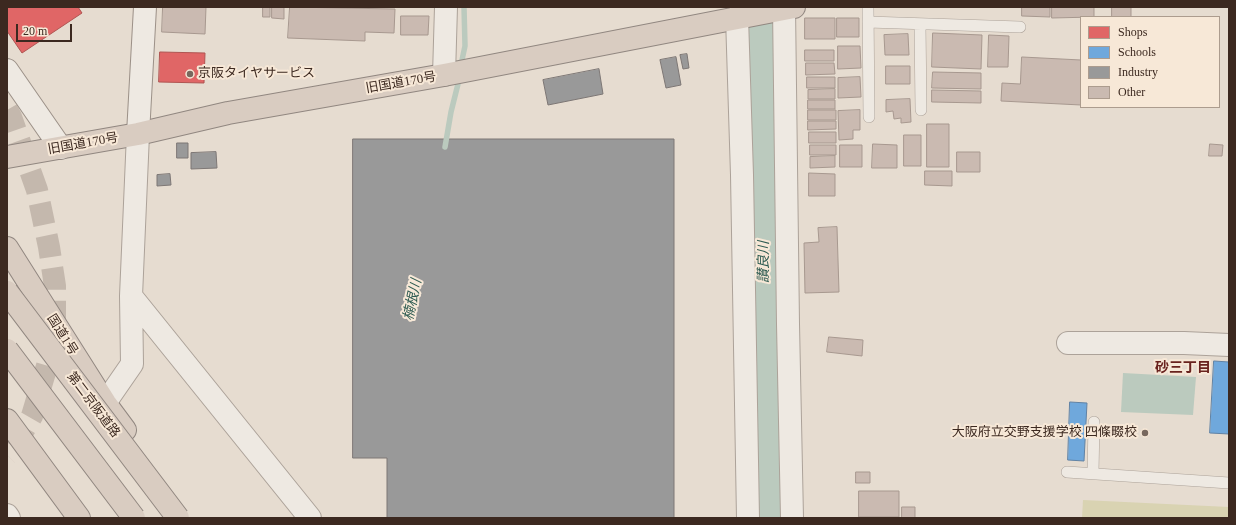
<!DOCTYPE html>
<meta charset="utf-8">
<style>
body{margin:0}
#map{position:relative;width:1236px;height:525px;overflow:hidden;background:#e6dcd0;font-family:"Times New Roman",serif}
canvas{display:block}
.frame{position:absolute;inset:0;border:8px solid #3c2920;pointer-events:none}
.legend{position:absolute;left:1080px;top:16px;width:140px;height:92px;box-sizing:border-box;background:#f7e8d7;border:1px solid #ac9c8e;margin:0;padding:5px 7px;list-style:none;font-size:12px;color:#3c2920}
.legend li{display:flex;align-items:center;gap:8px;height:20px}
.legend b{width:20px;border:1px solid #ac9c8e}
.scale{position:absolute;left:16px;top:24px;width:56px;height:18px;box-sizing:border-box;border:2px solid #3c2920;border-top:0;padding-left:5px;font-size:12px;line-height:14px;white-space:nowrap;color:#3c2920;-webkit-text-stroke:3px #f7e8d7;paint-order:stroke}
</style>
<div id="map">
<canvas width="1236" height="525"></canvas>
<div class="frame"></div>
<ul class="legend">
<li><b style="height:11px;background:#e06666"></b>Shops</li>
<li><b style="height:11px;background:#6fa8dc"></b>Schools</li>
<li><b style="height:11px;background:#999"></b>Industry</li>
<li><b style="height:11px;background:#cabab1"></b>Other</li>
</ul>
<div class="scale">20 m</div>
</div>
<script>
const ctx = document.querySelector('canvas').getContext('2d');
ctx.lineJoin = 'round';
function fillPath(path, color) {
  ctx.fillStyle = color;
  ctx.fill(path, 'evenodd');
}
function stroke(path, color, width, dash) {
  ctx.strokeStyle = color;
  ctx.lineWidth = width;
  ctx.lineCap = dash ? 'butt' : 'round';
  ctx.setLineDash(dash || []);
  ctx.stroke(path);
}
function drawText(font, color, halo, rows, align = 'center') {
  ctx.font = font + ' "Times New Roman","Noto Sans JP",serif';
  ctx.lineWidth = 4;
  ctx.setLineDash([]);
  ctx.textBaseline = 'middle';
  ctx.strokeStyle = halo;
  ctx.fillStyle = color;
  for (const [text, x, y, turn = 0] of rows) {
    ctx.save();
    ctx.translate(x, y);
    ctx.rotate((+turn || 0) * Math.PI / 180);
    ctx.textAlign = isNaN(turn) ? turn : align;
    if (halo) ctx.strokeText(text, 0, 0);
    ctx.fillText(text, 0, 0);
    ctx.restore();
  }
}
const green = new Path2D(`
 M1083,500L1229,507V518H1082Z`);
const water = new Path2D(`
 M1123,373L1196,377L1193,415L1121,412Z`);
const shops = new Path2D(`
 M7,7H78L82,13L22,53L7,31Z
 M160,52L205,53L204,83L159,82Z`);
const schools = new Path2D(`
 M1214,361L1229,362V434L1210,433Z
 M1070,402L1087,403L1084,461L1068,460Z`);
const industry = new Path2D(`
 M687,54L689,68L683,69L680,55Z
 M676,57L681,85L666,88L660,60Z
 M599,69L603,94L548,105L543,80Z
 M353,139H674V518H387V458H353Z
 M177,143H188V158H177Z
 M216,152L217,168L191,169V153Z
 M170,174L171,185L157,186V175Z`);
const stream = new Path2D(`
 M462,60L465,46L464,7
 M445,147L451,112L458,84`);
const river = new Path2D(`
 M762,7L765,518`);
const building = new Path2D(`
 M163,7H206L205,34L162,32Z
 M263,7H270V17H263Z
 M272,7H284V19L272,18Z
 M290,7L395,9L394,33L365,32V41L288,38Z
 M1022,7H1050V17L1022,16Z
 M1052,7H1094V17L1052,18Z
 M1112,7H1131V17H1112Z
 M401,16H429L428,35H401Z
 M805,18H835V39H805Z
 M837,18H859V37H837Z
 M933,33L982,35L981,69L932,67Z
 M908,34L909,55H885L884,35Z
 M989,35L1009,36L1008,67H988Z
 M838,46H860L861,68L838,69Z
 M805,50H834V61H805Z
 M1022,57L1081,60V105L1001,101L1002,83L1020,84Z
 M806,63H834L835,74L806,75Z
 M886,66H910V84H886Z
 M933,72L981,73V89L932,88Z
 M807,77H835V88H807Z
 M860,77L861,97L838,98V78Z
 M835,89V99H808V90Z
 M932,90L981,91V103L932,102Z
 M910,99L911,122L901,123V118L894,119L893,111L886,112V100Z
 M808,100H835V109H808Z
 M808,110H836V120H808Z
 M860,110V130H853V139L839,140L838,111Z
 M808,121H836V129L808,130Z
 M927,124H949V167H927Z
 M809,132H836V143H809Z
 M904,135H921V166H904Z
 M873,144L897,145V168H872Z
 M1210,144L1223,145L1222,156H1209Z
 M810,145H836V155H810Z
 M840,145H862V167H840Z
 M957,152H980V172H957Z
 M835,156V167L810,168V157Z
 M925,171H952V186L925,185Z
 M809,173L835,174V196H809Z
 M837,227L839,292L805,293L804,243L819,242L818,228Z
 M829,337L863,340L862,356L827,352Z
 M856,472H870V483H856Z
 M859,491H899V517H859Z
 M902,507H915V518H902Z`);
const secondaryTunnel = new Path2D(`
 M7,110L11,117L37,190L49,247L55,286V339L32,416L13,449L7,455`);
const lane = new Path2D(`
 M868,7L869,117
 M868,22L1020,27
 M920,24L921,110
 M1067,472L1229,483
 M1093,473L1094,422`);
const street = new Path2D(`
 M784,7L788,324L792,518
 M737,17L742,175L748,518
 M444,75L446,7
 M131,296L310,518
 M1068,343H1184L1229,345
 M105,403L132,364L131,296L138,134
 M7,515L9,518`);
const secondary = new Path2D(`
 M7,70L61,148
 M138,134L145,7`);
const highway = new Path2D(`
 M7,157L138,134L228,113L444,75L794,7
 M7,248L105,403L125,430
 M7,420L79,518`);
const highwayBridge = new Path2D(`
 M7,292L178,518
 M7,350L134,518`);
const markers = [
 [190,74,4,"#78685e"],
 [1145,433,4,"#78685e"]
];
const poiNames = [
 ["京阪タイヤサービス",198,74],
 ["大阪府立交野支援学校 四條畷校",1137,433,"right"]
];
const streetNames = [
 ["旧国道170号",401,83,-10],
 ["旧国道170号",83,144,-10],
 ["国道1号",62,335,58],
 ["第二京阪道路",93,405,53]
];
const waterNames = [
 ["讃良川",764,262,-90],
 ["楠根川",413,300,-78]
];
const neighbourhoodNames = [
 ["砂三丁目",1183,368]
];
fillPath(green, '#d9d3b2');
fillPath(water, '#bbcabe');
fillPath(shops, '#e06666');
stroke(shops, '#af5451', 1);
fillPath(schools, '#6fa8dc');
stroke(schools, '#6082a4', 1);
fillPath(industry, '#999');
stroke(industry, '#7d7775', 1);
stroke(stream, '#bbcabe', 5.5);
stroke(river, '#bbcabe', 34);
fillPath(building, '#cabab1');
stroke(building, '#a7988f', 1);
stroke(secondaryTunnel, '#c4b8ad', 22, [22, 11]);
stroke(lane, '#aca299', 12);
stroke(street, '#aca299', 24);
stroke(secondary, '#9c9188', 24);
stroke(highway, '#918780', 24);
stroke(lane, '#eee9e2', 11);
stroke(street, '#eee9e2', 22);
stroke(secondary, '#eee9e2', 22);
stroke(highway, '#d9ccc1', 22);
stroke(highwayBridge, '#918780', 24, []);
stroke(highwayBridge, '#d9ccc1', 22);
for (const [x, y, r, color] of markers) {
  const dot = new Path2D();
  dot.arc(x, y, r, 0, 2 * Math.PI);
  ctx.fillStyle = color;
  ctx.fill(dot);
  stroke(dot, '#f7e8d7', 1.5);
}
drawText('13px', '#3c2920', '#f7e8d7', poiNames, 'left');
drawText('13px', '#3c2920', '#f7e8d7', streetNames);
drawText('italic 14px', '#2f5c52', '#f7e8d7', waterNames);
drawText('bold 14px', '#69221e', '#f7e8d7', neighbourhoodNames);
</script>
